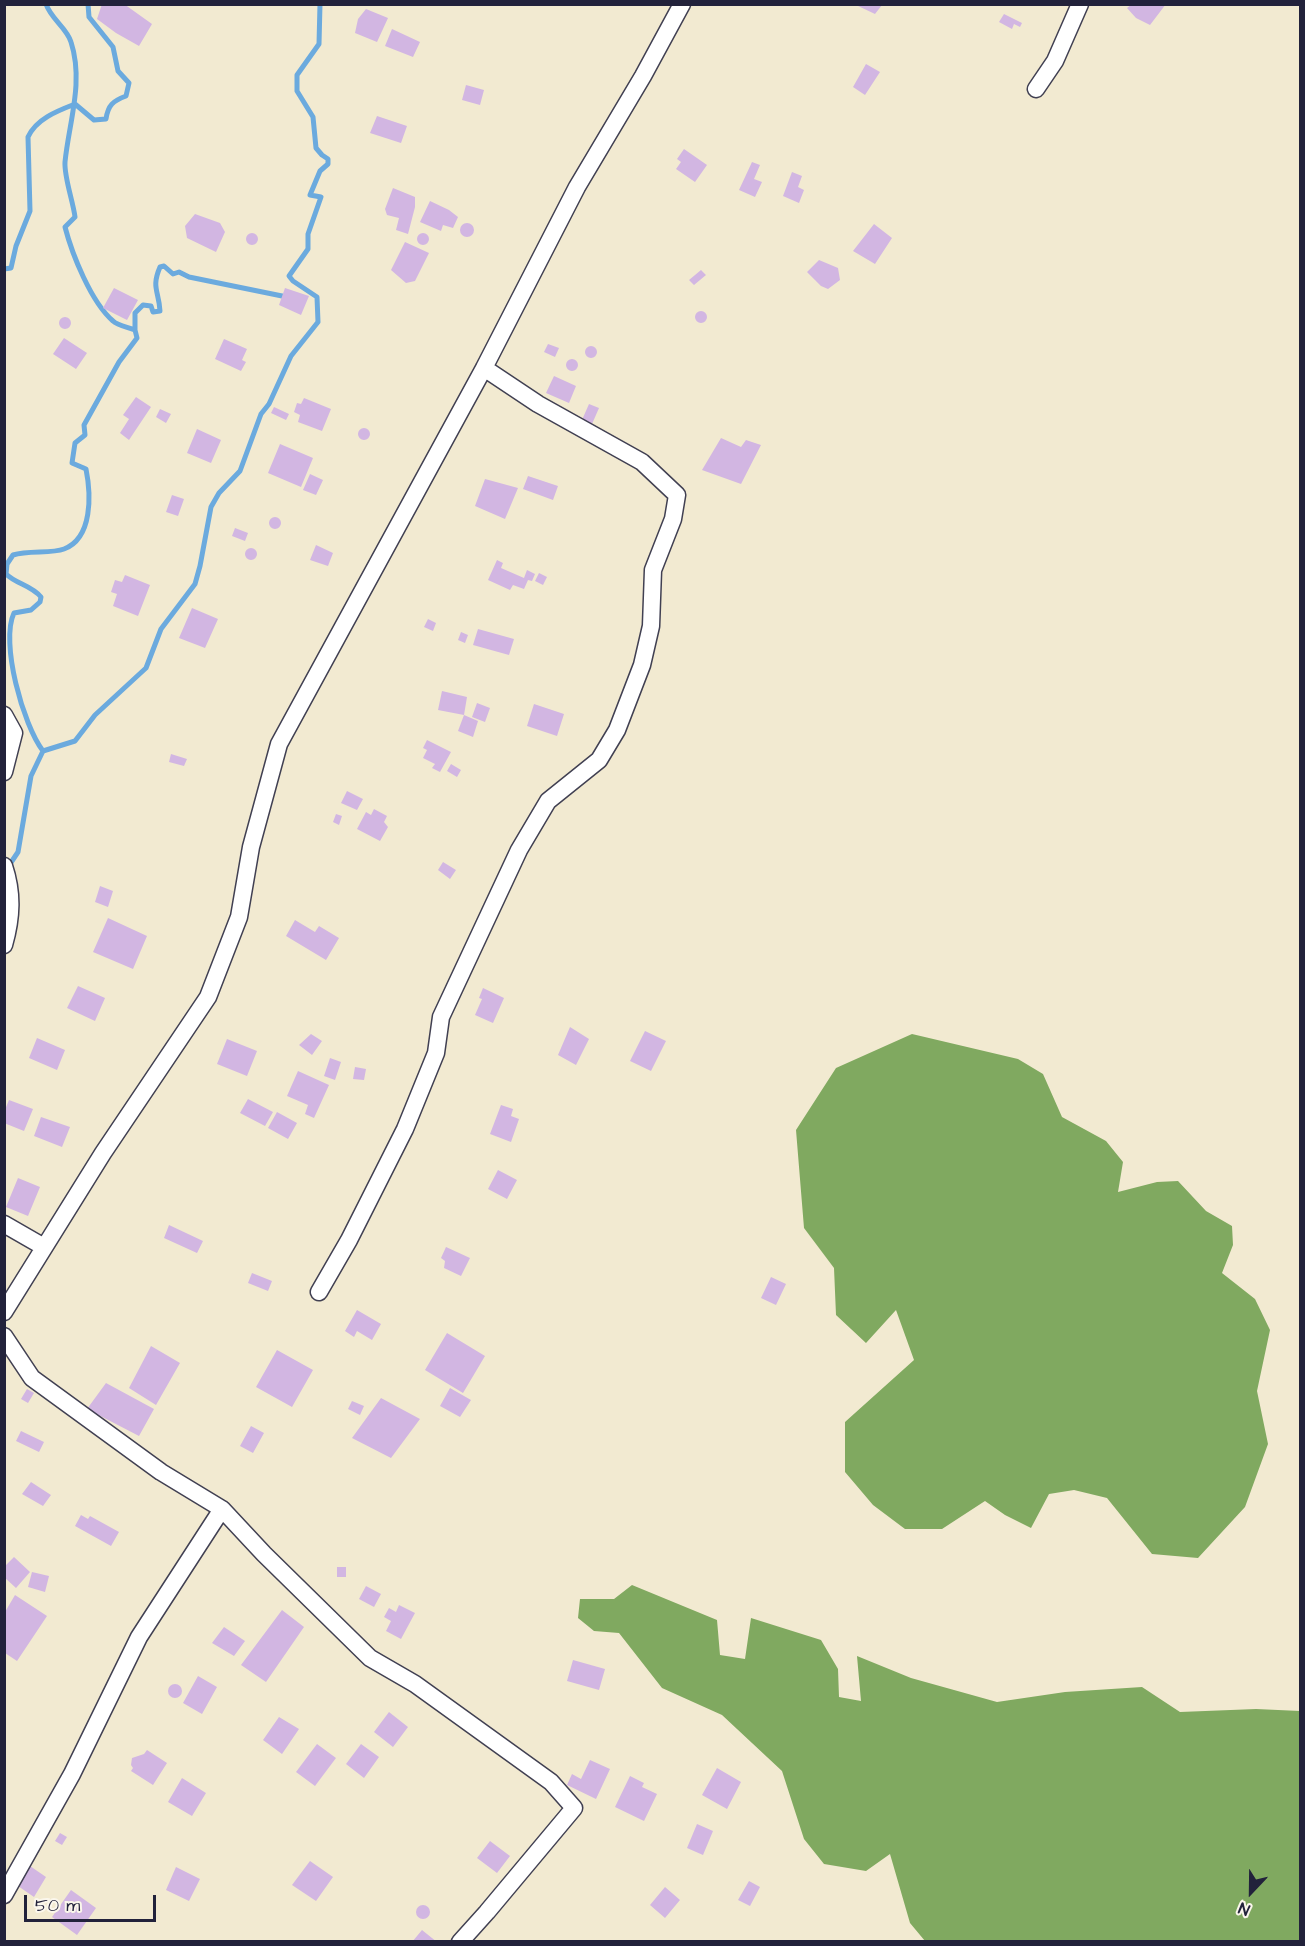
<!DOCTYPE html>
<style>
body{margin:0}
#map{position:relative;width:1305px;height:1946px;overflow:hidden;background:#f2ead1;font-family:"Architects Daughter",sans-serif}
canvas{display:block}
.frame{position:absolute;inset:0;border:6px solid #22223b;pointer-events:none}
.north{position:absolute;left:1221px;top:1862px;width:60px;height:60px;-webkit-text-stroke:4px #fbf7ec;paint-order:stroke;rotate:202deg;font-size:16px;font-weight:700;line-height:24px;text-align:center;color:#22223b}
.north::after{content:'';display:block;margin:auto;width:21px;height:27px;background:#22223b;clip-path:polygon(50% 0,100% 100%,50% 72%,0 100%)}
.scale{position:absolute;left:24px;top:1895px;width:132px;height:27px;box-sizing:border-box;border:3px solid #22223b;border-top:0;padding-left:8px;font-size:18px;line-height:21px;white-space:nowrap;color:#22223b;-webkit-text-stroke:4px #fbf7ec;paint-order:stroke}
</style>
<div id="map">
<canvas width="1305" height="1946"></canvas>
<div class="frame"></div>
<div class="north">N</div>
<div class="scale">50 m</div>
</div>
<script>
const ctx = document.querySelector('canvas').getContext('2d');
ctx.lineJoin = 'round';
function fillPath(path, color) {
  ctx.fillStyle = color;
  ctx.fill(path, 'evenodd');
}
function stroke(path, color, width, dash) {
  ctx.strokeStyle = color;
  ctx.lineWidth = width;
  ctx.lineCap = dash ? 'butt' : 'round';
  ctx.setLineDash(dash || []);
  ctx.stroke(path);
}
const forest = new Path2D(`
 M912,1034L1018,1059L1043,1074L1062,1117L1106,1141L1123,1162L1118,1192L1157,1182L1178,1181L1206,1211L1232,1226L1233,1245L1222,1273L1255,1299L1270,1330L1257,1391L1268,1444L1245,1507L1198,1558L1152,1554L1107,1498L1074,1490L1049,1494L1031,1528L1005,1515L985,1501L942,1529H905L873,1505L845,1472V1422L914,1360L896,1310L866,1343L836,1315L834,1268L804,1228L796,1130L836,1068Z
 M632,1585L717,1620L720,1655L745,1659L751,1618L821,1640L838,1669L839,1697L861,1701L857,1656L911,1678L997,1702L1065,1692L1142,1687L1180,1712L1256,1709L1300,1711V1941H925L910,1923L890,1854L866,1871L824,1864L804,1839L782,1771L722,1715L662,1688L619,1633L594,1631L578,1618L580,1599H614Z`);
const stream = new Path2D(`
 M4,269L11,268L16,246L30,211L28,137C36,119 57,111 75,104L94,120L106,119C108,105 113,101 126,96L129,83L118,71L113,47L89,17L88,4
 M135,330V313L143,305L151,306L153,312L160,311C159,291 151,288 160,267L164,266L173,274L179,272L189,277L287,297
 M43,751L75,741L95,715L146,668L161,629L195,584L200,566L211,507L219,493L240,471L261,414L269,404L291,356L318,322L317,297L293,281L289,276L308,249V234L321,197L310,195L320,171L328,164V159L322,155L316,148L313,117L297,91V75L319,44L320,4
 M8,867L18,852L31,776L43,751C23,725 0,642 14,613L31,610L40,602L41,597C31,585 16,584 6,574L7,564L13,555C29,550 51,554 64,549C93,538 91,494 86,469L72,463L75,443L85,435L84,425L119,362L137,338L135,330C128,327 118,326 113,321C91,302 72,254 65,227L75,217C73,201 64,177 65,162C69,122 84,82 71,42C67,28 51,19 46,4`);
const building = new Path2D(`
 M102,4H124L152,24L139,46L116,33L97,19Z
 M1132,4H1166L1150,25L1136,18L1127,8Z
 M856,5H882L875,14Z
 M366,9L388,18L377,42L355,33L358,19Z
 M1004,14L1022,23L1020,27L1014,24L1012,29L999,22Z
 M392,29L420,42L413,57L385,46Z
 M866,64L880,72L865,95L853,87Z
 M466,85L484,90L480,105L462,100Z
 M377,116L407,126L401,143L370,133Z
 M684,149L707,165L695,182L676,169L681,162L677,159Z
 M752,162L760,165L754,179L762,182L755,197L739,190Z
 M792,172L802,176L798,187L804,190L799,203L783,196Z
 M393,188L415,197V207L408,234L396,230L399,218L387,215L385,209Z
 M430,201L449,210L458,217L453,228L443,225L441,231L420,222Z
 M195,214L220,223L225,232L216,252L187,238L185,226Z
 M460 230a7 7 0 1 1 14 0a7 7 0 1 1-14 0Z
 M874,224L892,238L875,264L853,251Z
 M417 239a6 6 0 1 1 12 0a6 6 0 1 1-12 0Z
 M246 239a6 6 0 1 1 12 0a6 6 0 1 1-12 0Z
 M405,242L429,253L415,281L406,283L391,270Z
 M819,260L838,268L840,280L828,289L821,286L807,272Z
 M701,270L706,275L694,285L689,280Z
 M114,288L138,300L127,320L103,308Z
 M285,288L309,296L301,315L279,305Z
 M695 317a6 6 0 1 1 12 0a6 6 0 1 1-12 0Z
 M59 323a6 6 0 1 1 12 0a6 6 0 1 1-12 0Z
 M64,338L87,353L76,369L53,354Z
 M224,339L247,349L242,360L246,362L241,371L215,359Z
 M548,344L559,348L555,357L544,352Z
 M585 352a6 6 0 1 1 12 0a6 6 0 1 1-12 0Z
 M566 365a6 6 0 1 1 12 0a6 6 0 1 1-12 0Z
 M554,376L576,386L569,403L546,393Z
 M136,397L151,407L129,440L120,433L129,419L123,415Z
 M304,398L331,409L322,431L298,422L300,415L294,412L297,403L301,404Z
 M589,404L599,408L592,424L582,420Z
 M274,407L289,414L286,420L271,413Z
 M160,409L171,414L166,423L156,417Z
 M358 434a6 6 0 1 1 12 0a6 6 0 1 1-12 0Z
 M197,429L221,440L211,463L187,453Z
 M721,438L741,447L746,440L761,445L741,484L702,470Z
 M280,444L313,458L301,487L268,473Z
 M310,474L323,480L316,495L303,490Z
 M528,476L558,486L553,500L523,489Z
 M485,479L518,488L505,519L475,506Z
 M172,495L184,499L178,516L166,512Z
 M269 523a6 6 0 1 1 12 0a6 6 0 1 1-12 0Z
 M235,528L248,533L245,541L232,536Z
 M316,545L333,553L328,566L310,560Z
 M245 554a6 6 0 1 1 12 0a6 6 0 1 1-12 0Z
 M497,560L503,563L501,568L524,578L527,570L535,574L532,581L528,580L524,589L513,585L510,590L488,580Z
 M539,573L547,577L543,585L535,581Z
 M125,575L150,585L138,616L113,606L117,594L111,592L115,580L122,582Z
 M192,608L218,619L205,648L179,638Z
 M428,619L436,623L433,631L424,627Z
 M478,629L514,639L509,655L473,645Z
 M461,632L468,635L465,643L458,640Z
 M442,691L467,697L464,715L438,710Z
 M477,703L490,708L485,722L472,717Z
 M534,704L564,714L557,736L527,726Z
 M464,715L478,721L473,737L458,731Z
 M427,740L451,752L440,772L432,768L435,764L423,758L427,750L423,748Z
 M171,754L187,759L184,766L169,762Z
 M451,764L461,770L457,777L447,771Z
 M347,791L363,799L357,810L341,803Z
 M374,809L387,816L384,822L388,827L380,841L357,829L366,812L371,815Z
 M336,814L342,816L339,825L333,822Z
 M443,862L456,870L450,879L438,870Z
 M100,886L113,891L108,907L95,902Z
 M108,918L147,936L133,969L93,952Z
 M295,920L315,932L319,926L339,938L326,960L286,936Z
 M78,986L105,998L95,1021L67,1008Z
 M483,988L504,998L493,1023L475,1015L482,999L479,998Z
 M570,1027L589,1039L576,1065L558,1055Z
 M645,1031L666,1041L651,1071L630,1061Z
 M311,1034L322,1041L312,1055L299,1045Z
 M37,1038L65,1050L57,1070L29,1058Z
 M227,1039L257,1051L247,1076L217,1064Z
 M330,1058L341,1062L335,1080L324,1076Z
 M355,1067L366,1069L364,1080L353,1079Z
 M298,1071L329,1085L314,1118L305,1114L308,1105L287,1096Z
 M248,1099L273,1112L265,1126L240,1113Z
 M9,1100L33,1109L24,1131L4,1123V1112Z
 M501,1105L513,1109L511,1116L519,1119L511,1142L490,1134Z
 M277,1112L297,1123L288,1139L268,1128Z
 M41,1117L70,1127L62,1147L34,1136Z
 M498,1170L517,1180L507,1199L488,1189Z
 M18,1178L40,1187L28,1216L6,1207Z
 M169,1225L203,1241L197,1253L164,1238Z
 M446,1247L470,1258L461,1276L444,1268L445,1261L441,1258Z
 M252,1273L272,1281L268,1291L248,1283Z
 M771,1277L786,1284L776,1305L761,1298Z
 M357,1310L381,1324L372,1340L357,1331L354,1337L345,1331Z
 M447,1333L485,1356L463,1393L425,1370Z
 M151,1346L180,1363L156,1405L129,1388Z
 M277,1350L313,1370L292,1407L256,1387Z
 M106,1383L154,1409L139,1436L87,1409Z
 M450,1388L471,1400L460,1417L440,1406Z
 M27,1389L34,1393L28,1403L21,1399Z
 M381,1398L420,1419L391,1458L352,1438Z
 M352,1401L364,1406L360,1415L348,1409Z
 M251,1426L264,1433L253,1453L240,1446Z
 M21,1431L44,1442L39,1452L16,1441Z
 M31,1482L51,1495L43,1506L22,1494Z
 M81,1515L88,1519L90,1516L119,1532L111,1546L75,1526Z
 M14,1557L30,1572L16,1588L4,1577V1567Z
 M337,1567H346V1577H337Z
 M32,1572L49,1576L45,1592L28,1587Z
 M366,1586L381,1594L374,1607L359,1599Z
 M15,1595L47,1616L17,1661L5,1653V1612Z
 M399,1605L415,1613L401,1639L386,1631L391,1621L384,1617L389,1608L396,1612Z
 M282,1610L304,1627L266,1682L241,1665Z
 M224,1627L245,1641L234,1656L212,1643Z
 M573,1660L605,1669L599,1690L567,1681Z
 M198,1676L217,1687L202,1714L183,1703Z
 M168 1691a7 7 0 1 1 14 0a7 7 0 1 1-14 0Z
 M389,1712L408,1727L393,1747L374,1732Z
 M279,1717L299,1729L282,1754L263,1740Z
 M317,1744L336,1758L315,1786L296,1772Z
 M361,1744L379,1757L364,1778L346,1764Z
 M147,1750L167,1763L153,1785L131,1771L133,1768L131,1765L132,1758L144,1754Z
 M590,1760L610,1769L596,1799L567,1785L572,1774L581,1779Z
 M717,1768L741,1782L727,1809L702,1795Z
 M630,1776L644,1783L642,1787L657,1794L644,1821L615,1807Z
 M182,1778L206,1793L192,1816L168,1802Z
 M697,1824L713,1831L703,1855L687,1848Z
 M60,1833L67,1837L62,1845L55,1841Z
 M490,1841L510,1856L497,1873L477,1858Z
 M310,1861L333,1877L316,1901L292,1885Z
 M30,1866L46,1877L34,1897L18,1886Z
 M176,1867L200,1879L189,1901L166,1890Z
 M749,1881L760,1887L750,1906L738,1900Z
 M665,1887L680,1900L665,1918L650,1905Z
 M71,1890L96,1908L77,1935L52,1917Z
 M416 1912a7 7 0 1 1 14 0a7 7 0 1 1-14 0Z
 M422,1930L437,1942H412Z`);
const minor = new Path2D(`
 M1036,89L1055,61L1080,4
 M4,715L14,733L4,772
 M4,866C13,893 12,917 4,945
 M4,1224L44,1247
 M319,1292L349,1240L405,1129L436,1053L441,1017L519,850L548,801L599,760L617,730L642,665L651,626L653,570L673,519L677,495L642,462L538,404L484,368
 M4,1312L103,1153L208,997L239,917L251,847L279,744L484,368L577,187L643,76L682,4
 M4,1336L32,1378L161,1472L222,1509L264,1554L370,1658L415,1684L551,1782L574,1808L487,1912L460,1942
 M4,1895L72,1774L139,1637L222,1509`);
fillPath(forest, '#80a960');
stroke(stream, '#6baade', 5);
fillPath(building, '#d2b6e2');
stroke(minor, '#414052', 19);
stroke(minor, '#fff', 16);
</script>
